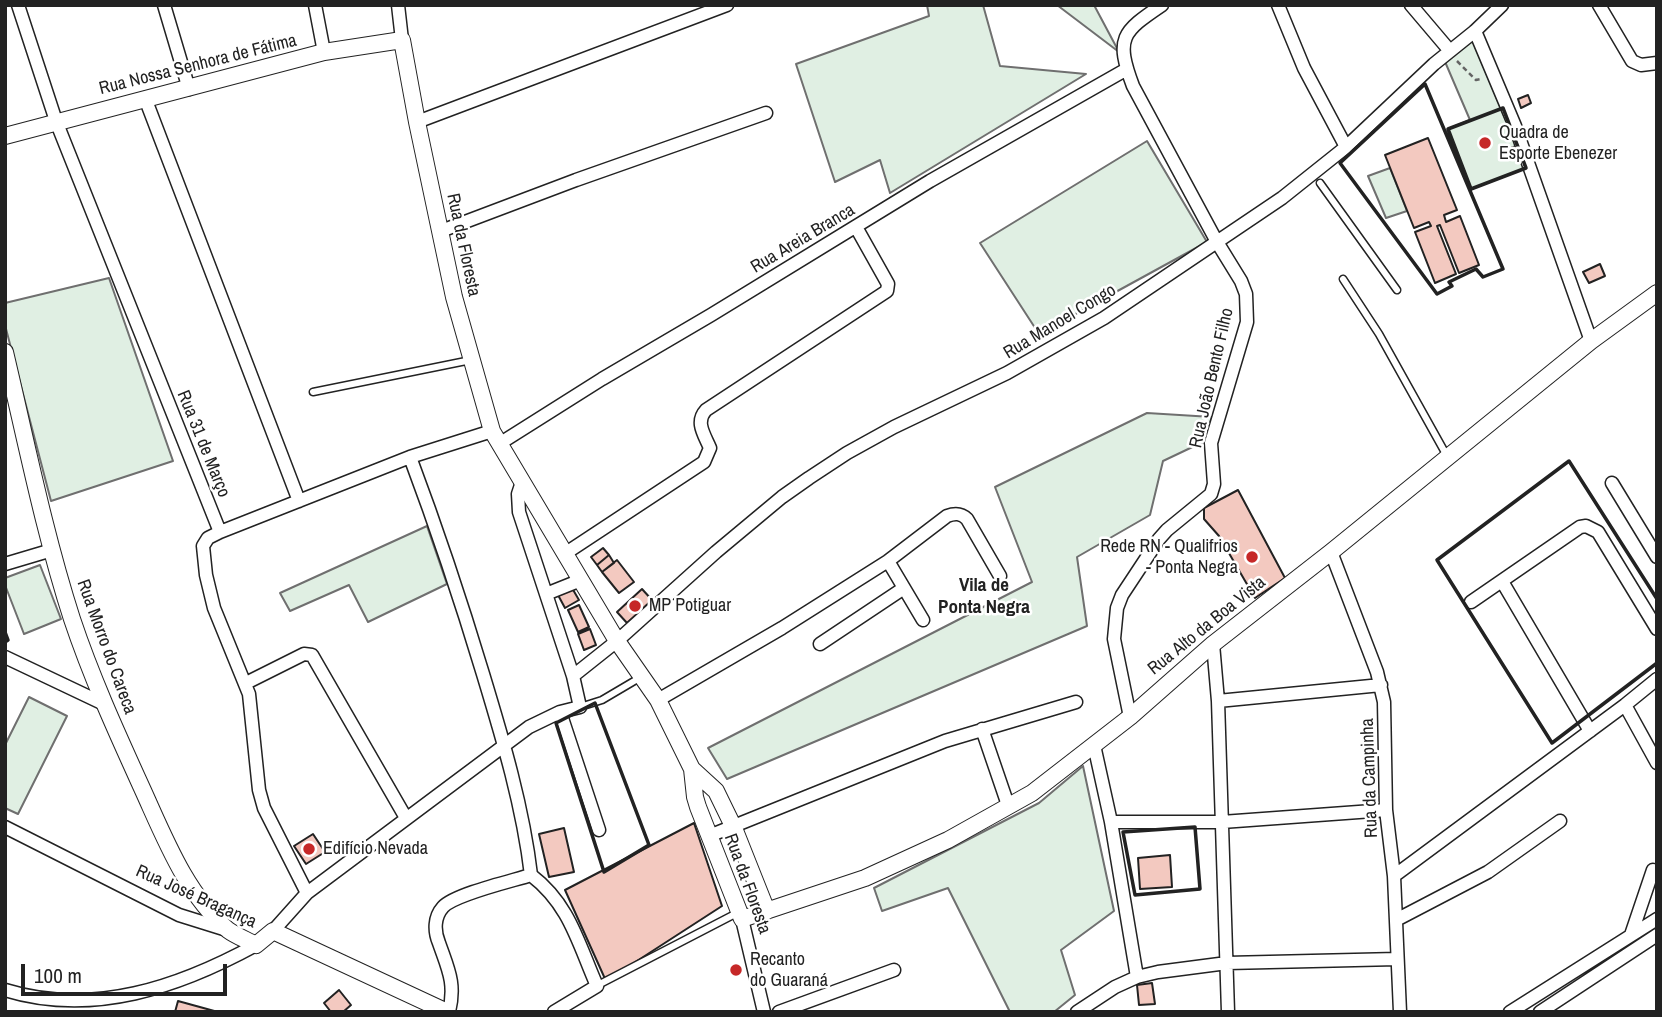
<!DOCTYPE html>
<meta charset="utf-8">
<style>
body{margin:0}
#map{position:relative;width:1662px;height:1017px;overflow:hidden;background:#fff;font-family:"Archivo Narrow",sans-serif}
canvas{display:block}
.frame{position:absolute;inset:0;border:7px solid #222;pointer-events:none}
.scale{position:absolute;left:21px;top:964px;width:206px;height:32px;box-sizing:border-box;border:4px solid #222;border-top:0;padding-left:9px;font-size:21px;line-height:24px;white-space:nowrap;color:#222;-webkit-text-stroke:5px #fff;paint-order:stroke}
</style>
<div id="map">
<canvas width="1662" height="1017"></canvas>
<div class="frame"></div>
<div class="scale">100 m</div>
</div>
<script>
const ctx = document.querySelector('canvas').getContext('2d');
ctx.lineJoin = 'round';
function fillPath(path, color) {
  ctx.fillStyle = color;
  ctx.fill(path, 'evenodd');
}
function stroke(path, color, width, dash) {
  ctx.strokeStyle = color;
  ctx.lineWidth = width;
  ctx.lineCap = dash ? 'butt' : 'round';
  ctx.setLineDash(dash || []);
  ctx.stroke(path);
}
function drawText(font, color, halo, rows, align = 'center') {
  ctx.font = font + ' "Archivo Narrow",sans-serif';
  ctx.lineWidth = 5;
  ctx.setLineDash([]);
  ctx.textBaseline = 'middle';
  ctx.strokeStyle = halo;
  ctx.fillStyle = color;
  for (const [text, x, y, turn = 0] of rows) {
    ctx.save();
    ctx.translate(x, y);
    ctx.rotate((+turn || 0) * Math.PI / 180);
    ctx.textAlign = isNaN(turn) ? turn : align;
    if (halo) ctx.strokeText(text, 0, 0);
    ctx.fillText(text, 0, 0);
    ctx.restore();
  }
}
const green = new Path2D(`
 M927,5H983L1000,66L1086,74L890,193L880,160L835,182L796,64L929,16Z
 M1057,5H1094L1119,52Z
 M1469,32L1526,168L1471,189L1448,129L1470,120L1443,57Z
 M1147,141L1207,242L1039,334L980,243Z
 M1390,168L1407,211L1386,218L1368,176Z
 M109,278L173,461L51,501L5,325V303Z
 M1147,413L1212,417L1203,442L1163,461L1150,515L1077,557L1087,626L727,779L708,748L1032,582L995,487Z
 M427,526L447,584L368,622L349,585L290,611L280,593Z
 M40,565L61,619L24,634L5,585V578Z
 M29,697L67,716L18,814L5,808V745Z
 M1083,766L1114,911L1061,950L1075,995L1054,1012H1010L948,888L882,911L874,888L1039,803Z`);
const building = new Path2D(`
 M1528,95L1531,103L1521,108L1518,99Z
 M1428,138L1457,210L1444,215L1446,222L1460,216L1479,265L1459,273L1440,225L1437,226L1456,274L1435,283L1415,232L1431,226L1429,222L1414,228L1385,155Z
 M1516,146L1520,156L1510,160L1506,150Z
 M1600,264L1605,276L1589,283L1583,272Z
 M1238,490L1285,578L1255,598L1219,536L1204,519V508Z
 M603,548L609,555L597,565L591,557Z
 M609,555L614,563L602,572L597,565Z
 M617,560L634,582L619,593L602,572Z
 M572,588L579,600L565,608L558,595Z
 M642,589L652,600L627,623L617,612Z
 M579,605L589,627L578,632L568,610Z
 M590,629L596,645L584,650L578,634Z
 M694,823L722,906L606,981L565,890Z
 M564,828L574,872L549,877L539,834Z
 M313,834L325,852L306,864L294,846Z
 M1170,855L1172,887L1140,889L1138,858Z
 M1152,983L1155,1004L1139,1005L1137,985Z
 M339,990L351,1005L343,1012H331L324,1003Z
 M178,1001L218,1012H175Z`);
const path = new Path2D(`
 M1457,61L1476,80L1481,79`);
const service = new Path2D(`
 M1320,183L1397,290
 M1343,279L1379,334L1447,456
 M313,392L471,360
 M580,707L602,700L641,677
 M598,985L737,913`);
const minor = new Path2D(`
 M18,5L56,121L220,532
 M164,5L189,89
 M315,5L324,52
 M398,5L402,40
 M1278,5L1304,68L1346,147
 M1411,5L1450,51
 M1599,5L1632,61L1641,65L1657,63
 M1475,31L1515,126L1591,341
 M145,98L299,501
 M417,122L727,5
 M441,231L576,180L766,113
 M499,444L602,379L711,315L930,181L1127,69
 M410,457C437,529 461,601 483,674C503,740 523,807 531,875C570,905 578,943 597,986L554,1012
 M1612,483L1657,557
 M1331,552L1377,672L1384,702L1386,810L1394,876L1400,1012
 M566,553L704,462L710,448C704,434 695,422 706,410L887,291L888,284L856,227
 M888,561L923,620
 M5,564L52,550
 M1503,583L1590,731
 M546,594L581,580
 M1471,602L1580,527L1586,526L1598,532L1657,629
 M820,644L904,588
 M1213,644L1218,701L1228,1012
 M5,657L104,704
 M573,676L617,641L716,552L782,497L809,478L847,453L894,427L1007,373L1104,318L1282,198L1346,147L1434,64L1475,31L1502,5
 M246,683L304,654L312,655L406,818
 M658,700L782,628L888,561L947,516C955,513 961,513 967,519L1000,576
 M1218,701L1381,685
 M1625,705L1657,763
 M560,712L599,830
 M1130,717L1114,639L1117,608L1122,595L1159,539L1167,530L1211,494L1214,484L1211,443L1247,322L1246,294L1241,281L1217,242L1133,86C1115,38 1122,32 1162,5
 M982,729L1008,805
 M1094,745L1111,822L1137,977
 M1111,822H1222L1386,810
 M5,827L179,915L227,930
 M709,836L945,741L1076,702
 M1394,876L1625,705L1657,679
 M307,893L264,808L259,790L249,694L214,608L206,575L203,546L208,538L220,532L410,457L492,431
 M742,919L764,1012
 M1396,920L1488,872L1560,821
 M273,931L307,893L529,727L560,712L580,707L573,676L519,512L518,494L522,482
 M1631,935L1653,870
 M5,990C93,1017 179,987 256,945
 M449,1012C456,983 448,969 439,943C434,931 434,917 443,907C455,894 512,881 531,875
 M779,1012L894,970
 M1077,1012L1115,987L1137,977L1158,972L1227,963L1397,959
 M1510,1012L1657,919
 M1540,1012L1657,935`);
const tertiary = new Path2D(`
 M5,136L324,52L402,40L417,122L454,297L492,431L617,641L658,700L692,769L695,797L698,807L742,919L865,878L948,840L1032,793L1130,717L1213,644L1331,552L1591,341L1657,293
 M5,352C26,441 44,532 72,619C91,676 116,731 141,786C164,836 185,893 228,930C236,936 247,940 256,945L273,931L447,1012
 M692,769L716,791L734,828L767,911`);
const wall = new Path2D(`
 M1425,84L1503,269L1483,277L1476,269L1449,282L1452,286L1437,294L1340,163Z
 M1503,108L1526,168L1471,189L1448,129Z
 M1657,599L1569,461L1437,560L1552,743L1657,663
 M5,632L8,640L5,642
 M595,703L649,845L604,872L556,723Z
 M1195,827L1200,889L1135,895L1123,832Z`);
const markers = [
 [1485,143,7,"#c62828"],
 [1252,557,7,"#c62828"],
 [635,606,7,"#c62828"],
 [309,849,7,"#c62828"],
 [736,970,7,"#c62828"]
];
const streetNames = [
 ["Rua Nossa Senhora de Fátima",198,65,-14],
 ["Rua Areia Branca",803,239,-31],
 ["Rua da Floresta",463,245,78],
 ["Rua Manoel Congo",1060,322,-31],
 ["Rua João Bento Filho",1212,378,-77],
 ["Rua 31 de Março",203,444,68],
 ["Rua Alto da Boa Vista",1207,626,-39],
 ["Rua Morro do Careca",106,647,70],
 ["Rua da Campinha",1370,778,-92],
 ["Rua da Floresta",747,884,70],
 ["Rua José Bragança",196,897,24]
];
const poiNames = [
 ["Quadra de",1499,133],
 ["Esporte Ebenezer",1499,154],
 ["Rede RN - Qualifrios",1238,547,"right"],
 ["- Ponta Negra",1238,568,"right"],
 ["MP Potiguar",649,606],
 ["Edifício Nevada",323,849],
 ["Recanto",750,960],
 ["do Guaraná",750,981]
];
const neighbourhoodNames = [
 ["Vila de",984,586],
 ["Ponta Negra",984,608]
];
fillPath(green, '#e0efe3');
stroke(green, '#6f6f6f', 2);
fillPath(building, '#f3c9c0');
stroke(building, '#222', 2);
stroke(service, '#222', 9);
stroke(minor, '#222', 15);
stroke(tertiary, '#222', 18);
stroke(path, '#646464', 2.5, [5, 3.5]);
stroke(service, '#fff', 6);
stroke(minor, '#fff', 12);
stroke(tertiary, '#fff', 16);
stroke(wall, '#222', 3.5);
for (const [x, y, r, color] of markers) {
  const dot = new Path2D();
  dot.arc(x, y, r, 0, 2 * Math.PI);
  ctx.fillStyle = color;
  ctx.fill(dot);
  stroke(dot, '#fff', 2.5);
}
drawText('18px', '#222', '#fff', streetNames);
drawText('18px', '#222', '#fff', poiNames, 'left');
drawText('bold 19px', '#222', '#fff', neighbourhoodNames);
</script>
